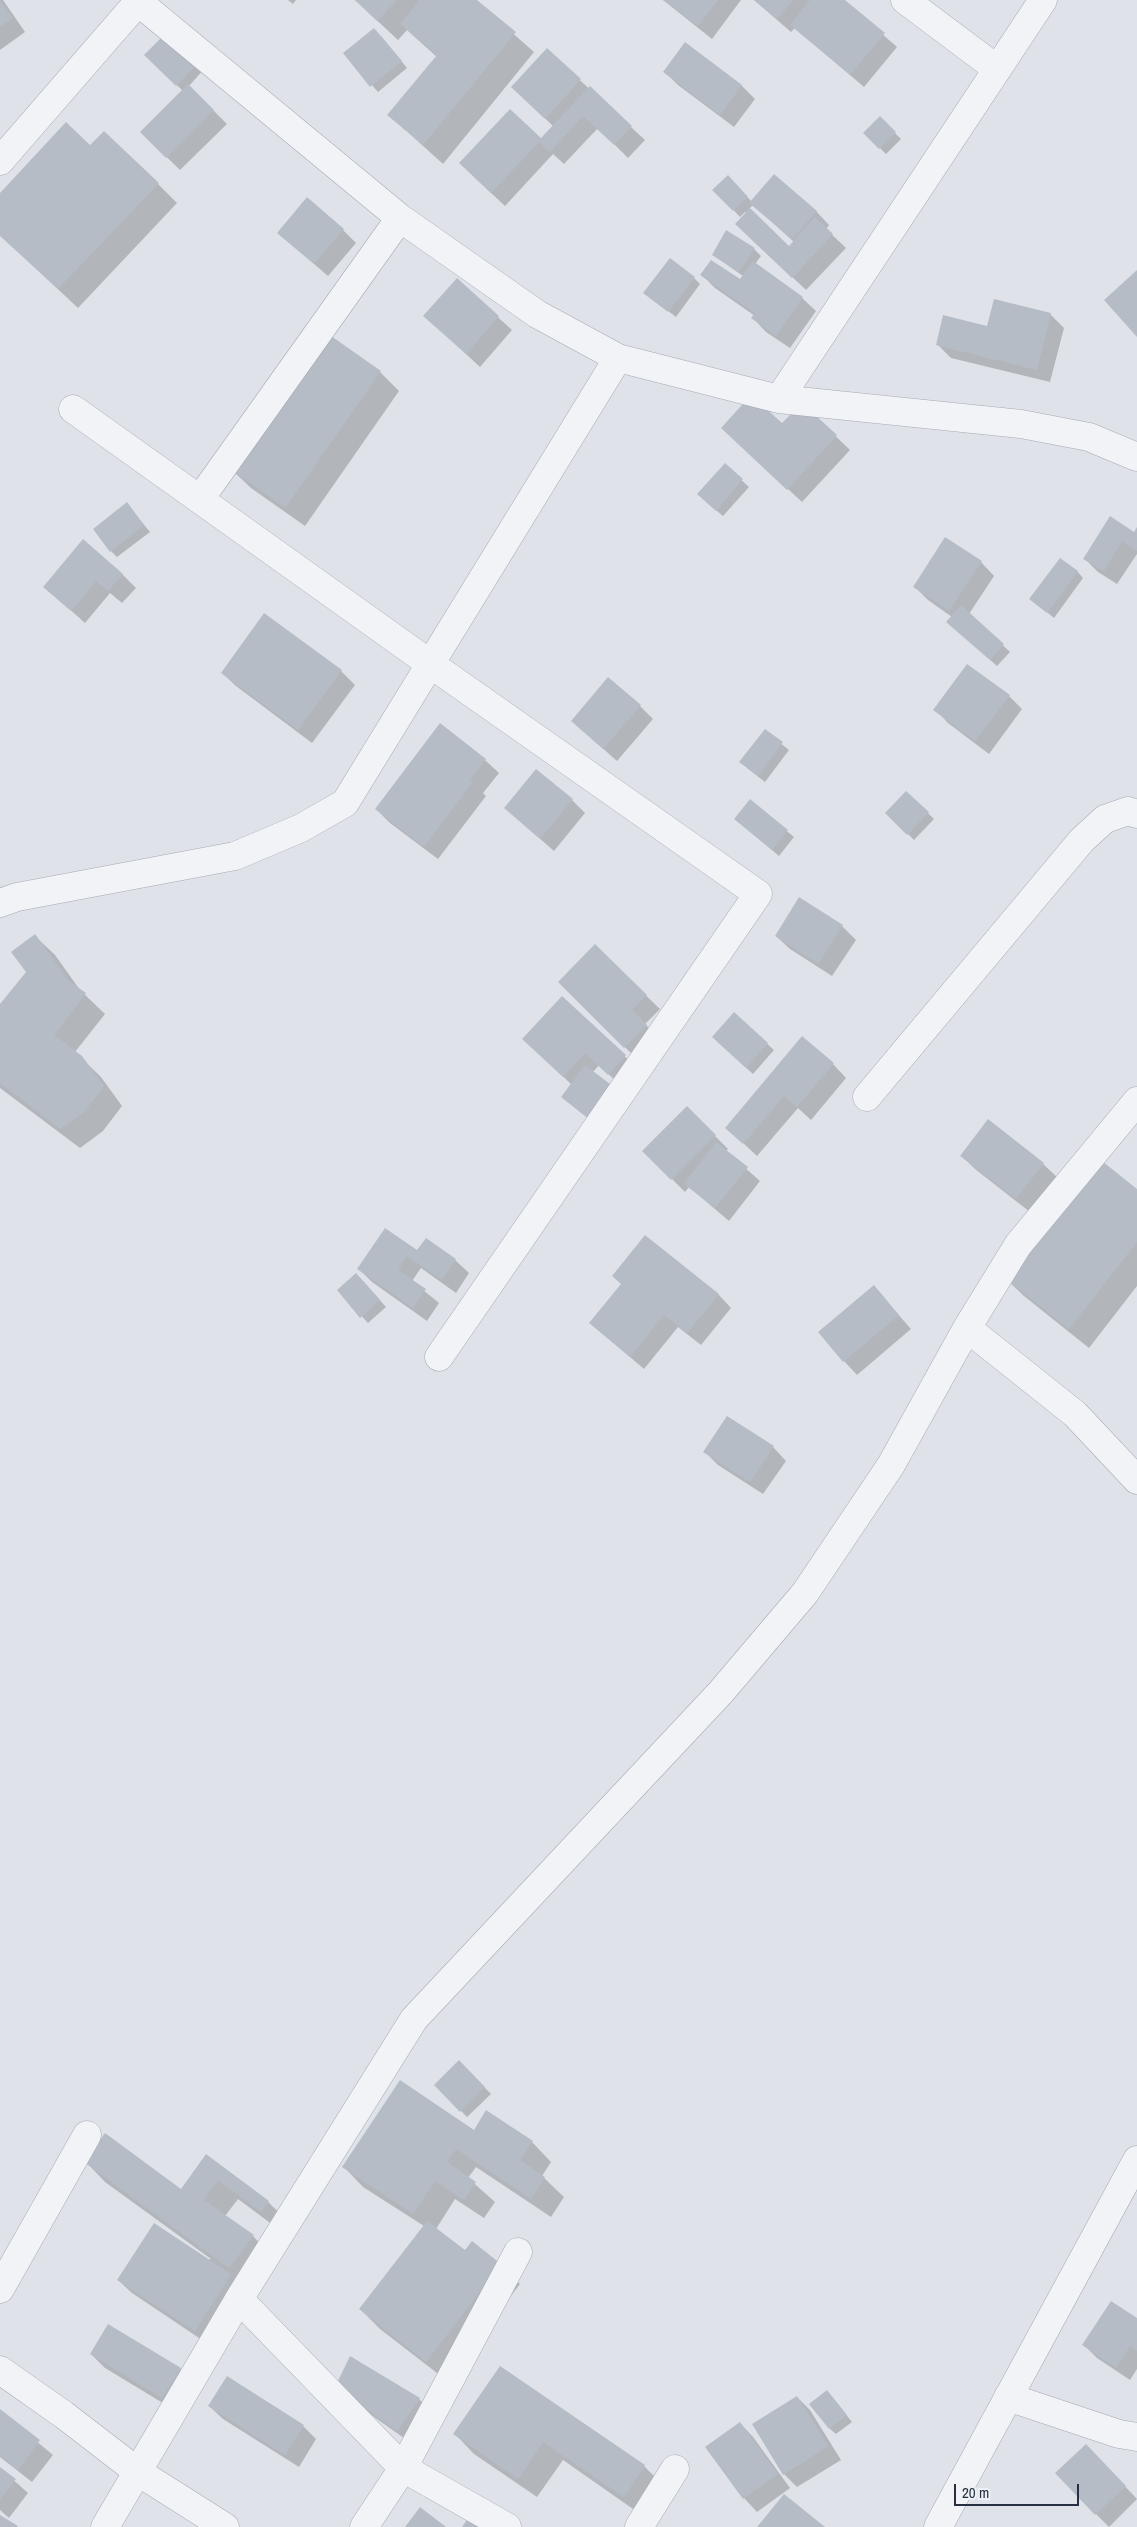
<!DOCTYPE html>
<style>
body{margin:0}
#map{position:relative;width:1137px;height:2527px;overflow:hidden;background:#dfe3e9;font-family:"Archivo Narrow",sans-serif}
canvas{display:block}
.scale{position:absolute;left:954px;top:2484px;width:125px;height:22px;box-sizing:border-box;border:2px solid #273041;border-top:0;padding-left:6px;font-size:15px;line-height:18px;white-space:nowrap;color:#273041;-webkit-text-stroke:4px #eef2f6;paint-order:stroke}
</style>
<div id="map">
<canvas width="1137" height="2527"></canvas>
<div class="scale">20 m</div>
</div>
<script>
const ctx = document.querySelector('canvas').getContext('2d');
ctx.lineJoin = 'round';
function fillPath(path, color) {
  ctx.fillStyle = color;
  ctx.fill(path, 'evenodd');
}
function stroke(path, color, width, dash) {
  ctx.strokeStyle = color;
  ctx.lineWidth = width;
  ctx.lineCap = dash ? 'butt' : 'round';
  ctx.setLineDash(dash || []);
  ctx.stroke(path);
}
const shadow = new Path2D(`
 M0,0H3L25,32L0,50Z
 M288,0H296L293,4Z
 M355,0H475L534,52L443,164L389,115L437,57L407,30L398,40Z
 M663,0H741L712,39Z
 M754,0H843L897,47L864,87L795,28L791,32Z
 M381,36L407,68L378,92L345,54Z
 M547,50L645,140L628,158L598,128L564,164L553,154L505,206L474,177L541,140L553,126L526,100Z
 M145,55L205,68L189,86L227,124L180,170L141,132L183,91Z
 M665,72L741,85L755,99L734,127L678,85Z
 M880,118L901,139L886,154L865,133Z
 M90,147L158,184L177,203L78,308L0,235V194Z
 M734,183L752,202L816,211L829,225L826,229L846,248L806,290L750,237L747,214L745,212L740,217L714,190ZM753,205L794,242L789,247L749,209Z
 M343,230L356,243L328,276L278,233Z
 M727,232L754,249L761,256L755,264L802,298L816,311L790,348L766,332L753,318L755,316L715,288L702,275L740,281L743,276L713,255Z
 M694,278L700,284L676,317L645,293Z
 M457,280L512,330L480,367L425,316Z
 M1050,314L1064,328L1050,382L951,358L937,344L988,328Z
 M380,372L399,391L305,526L251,488L231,469Z
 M802,404L850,450L802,502L736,441L782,425Z
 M725,465L749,487L723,516L705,501Z
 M127,504L150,532L117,557L111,551Z
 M1137,529V554L1117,584L1098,572L1085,559L1134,533Z
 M981,562L994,576L969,614L1010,652L997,666L954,628L952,617L928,600L915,587Z
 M1077,571L1083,578L1054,618L1031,599Z
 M122,574L136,588L122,603L110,593L85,623L45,587Z
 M265,615L341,671L355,685L312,743L236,686L222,673Z
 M1009,696L1022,709L989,754L948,723L935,709Z
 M640,706L653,719L617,761L572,721Z
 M765,731L789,750L765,782L747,768Z
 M485,760L499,773L483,793L486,796L438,859L390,823L376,809Z
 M572,800L585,813L554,851L505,808Z
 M750,801L794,837L779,856L735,819Z
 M887,813H928L934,819L914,840Z
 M800,899L842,926L856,940L832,976L790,949L776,936Z
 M35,936L55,955L80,990L105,1014L75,1052L101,1077L122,1106L103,1131L80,1148L0,1088V1006L28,973Z
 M595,946L660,1009L645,1024L659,1039L638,1060L559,982Z
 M562,997L638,1069L622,1087L599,1065L593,1072L597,1125L563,1097L572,1085L523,1039Z
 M734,1014L774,1050L753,1074L720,1044Z
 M833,1064L846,1078L811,1120L798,1108L757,1156L727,1128Z
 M687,1108L728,1149L726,1151L760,1181L729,1221L689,1187L685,1192L644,1151Z
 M962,1156L1043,1164L1057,1177L1030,1212L975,1169Z
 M1137,1191V1286L1089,1348L1024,1296L1004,1277Z
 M426,1240L455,1260L469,1273L456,1293L421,1268L412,1281L439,1303L427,1321L372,1282L359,1269L418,1252Z
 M363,1281L386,1307L368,1323L338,1290Z
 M622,1284L718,1294L731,1308L701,1345L678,1327L644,1369L590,1323Z
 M874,1287L911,1329L857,1375L844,1361Z
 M773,1447L786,1461L763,1494L718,1465L705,1452Z
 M459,2062L491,2094L467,2117L436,2085Z
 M474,2131L532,2142L551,2162L542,2176L564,2197L551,2217L476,2167L468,2178L495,2202L484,2218L455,2199L436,2229L465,2252L500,2265L520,2284L446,2380L380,2329L360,2309L424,2226L363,2187L344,2167Z
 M206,2156L268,2202L288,2221L281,2231L238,2199L225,2216L253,2236L272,2256L249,2287L234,2278L244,2288L208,2344L132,2293L118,2280L211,2259L105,2182L86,2162L181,2190Z
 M1137,2320V2369L1130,2380L1097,2358L1084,2345Z
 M91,2354L180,2369L193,2383L176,2411L105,2368Z
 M501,2367L644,2466L664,2486L643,2516L563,2460L537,2497L474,2454L455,2434Z
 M827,2391L852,2422L836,2434L829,2428Z
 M797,2397L810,2410L841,2460L797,2487L784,2474Z
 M419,2399L432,2412L411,2443L350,2400Z
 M209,2406L303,2426L316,2439L299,2467L223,2419Z
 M0,2411L53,2455L32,2482L0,2457Z
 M740,2423L753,2437L790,2488L757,2512L744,2498L706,2447Z
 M1099,2459L1137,2499L1109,2527L1096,2514Z
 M0,2468L28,2493L9,2518L0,2510Z`);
const building = new Path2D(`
 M0,0L13,18L0,27Z
 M355,0H397L377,21Z
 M420,0H477L516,32L423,145L387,115L437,55L400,24Z
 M663,0H718L698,26Z
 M754,0H793L777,19Z
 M810,0H845L885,33L850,75L790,25Z
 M374,28L402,61L370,87L343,53Z
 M169,30L200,61L176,86L144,55Z
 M685,42L742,85L720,115L663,72Z
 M547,48L581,79L545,119L511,87Z
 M188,84L214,110L166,158L140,132Z
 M590,86L632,126L614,145L583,116L550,152L539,142L491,193L459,163L510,109L541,138Z
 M880,116L896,132L879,149L863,133Z
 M66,122L90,145L104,131L159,183L58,289L0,236V193Z
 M774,174L817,211L792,239L749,203Z
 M728,175L748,197L733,211L712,190Z
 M307,197L344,229L314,264L277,233Z
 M750,208L789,246L815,217L833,234L792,278L735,224Z
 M726,230L755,248L739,272L712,255Z
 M670,258L695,277L668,312L643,293Z
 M711,260L740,279L753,261L803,297L776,336L751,318L755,313L700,275Z
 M1137,270V337L1104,300Z
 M457,278L499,316L466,354L423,316Z
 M994,299L1051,313L1037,370L936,345L943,315L987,326Z
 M324,331L381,371L285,508L230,469Z
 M751,395L782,423L802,403L837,435L787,490L721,428Z
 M725,463L743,479L716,511L697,494Z
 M127,502L144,525L110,552L93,529Z
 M1110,516L1134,532L1137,527V551L1122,541L1104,571L1083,559Z
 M945,537L982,561L949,611L913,587Z
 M83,539L123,574L108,591L96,581L71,611L43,587Z
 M1060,558L1078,571L1047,613L1029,599Z
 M961,605L1004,644L990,660L946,622Z
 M264,613L342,670L298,730L221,673Z
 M967,664L1010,695L975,741L933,710Z
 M608,677L641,705L603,749L571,721Z
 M440,723L486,759L470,780L473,782L424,847L375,809Z
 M765,729L783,742L758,776L739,762Z
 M536,769L573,799L540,839L504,808Z
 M906,791L929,812L907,835L885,813Z
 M750,799L788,830L772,850L734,819Z
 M799,897L843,925L818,964L775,936Z
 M35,934L69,981L86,993L54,1035L82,1056L104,1086L84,1112L60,1129L0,1083V1004L26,972L11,952Z
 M595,944L647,995L632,1010L647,1025L624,1048L558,982Z
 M562,996L626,1055L608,1075L585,1053L563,1077L522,1039Z
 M734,1012L768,1043L746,1068L712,1037Z
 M802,1036L834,1063L797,1107L784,1096L743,1144L725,1128Z
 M585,1065L614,1087L590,1120L561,1097Z
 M687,1106L716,1135L671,1180L642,1151Z
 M988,1119L1044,1163L1016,1199L960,1156Z
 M716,1142L748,1167L715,1208L684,1184Z
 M1097,1157L1137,1189V1242L1069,1329L1003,1277Z
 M385,1228L417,1250L426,1238L456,1259L442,1280L407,1256L398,1270L426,1289L413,1308L357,1269Z
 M645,1235L719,1294L687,1333L664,1315L630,1357L589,1323L621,1284L612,1276Z
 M356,1273L380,1300L360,1318L337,1290Z
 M874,1285L899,1315L843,1362L818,1332Z
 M727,1416L774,1446L750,1482L703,1452Z
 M459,2060L485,2087L460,2112L434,2085Z
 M400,2080L474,2130L486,2110L533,2141L520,2160L545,2177L531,2199L456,2149L447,2162L476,2182L464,2200L435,2181L413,2214L342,2167Z
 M105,2133L181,2189L206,2154L269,2201L261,2212L218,2180L204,2200L254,2235L229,2268L84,2162Z
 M427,2221L465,2250L472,2241L501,2264L426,2362L359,2309Z
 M154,2223L231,2274L195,2331L117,2280Z
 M1111,2301L1137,2318V2351L1130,2346L1116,2368L1082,2345Z
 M108,2324L181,2368L162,2398L90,2354Z
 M350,2356L420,2398L397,2431L335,2387Z
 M500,2366L645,2465L624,2497L543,2442L518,2479L453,2434Z
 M227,2376L304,2425L285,2455L208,2406Z
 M827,2390L847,2415L829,2429L809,2404Z
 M797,2396L828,2446L783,2475L752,2424Z
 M0,2409L40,2440L18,2470L0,2456Z
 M740,2422L778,2474L743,2499L705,2447Z
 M1086,2444L1126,2486L1095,2515L1055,2473Z
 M0,2467L16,2479L0,2499Z
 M784,2494L825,2527H757Z
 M420,2507L446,2527H405Z
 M0,2515L18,2526L17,2527H0Z
 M468,2518L480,2527H462Z`);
const minor = new Path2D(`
 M136,0L400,218L537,314L618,358L779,399L1021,424L1089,437L1137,457
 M905,0L997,69
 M0,161L138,2
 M779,399L1043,0
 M73,409L429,663L758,894L439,1357
 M200,499L400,218
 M0,903L17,897L235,856L301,828L345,803L618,358
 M867,1097L1082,840L1105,819L1128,811L1137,814
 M967,1328L1075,1414L1137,1480
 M0,2289L87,2135
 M239,2299L403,2468L507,2527
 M0,2370L64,2415L138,2472L225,2527
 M1008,2397L1119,2434L1137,2437
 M105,2527L239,2299L414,2019L721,1692L805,1593L891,1465L967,1328L1018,1245L1137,1101
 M364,2527L403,2468L518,2252
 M639,2527L675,2469
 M938,2527L1137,2160`);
fillPath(shadow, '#0003');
fillPath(building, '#b6bcc6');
stroke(minor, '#a4aab3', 29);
stroke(minor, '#f2f3f7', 28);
</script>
